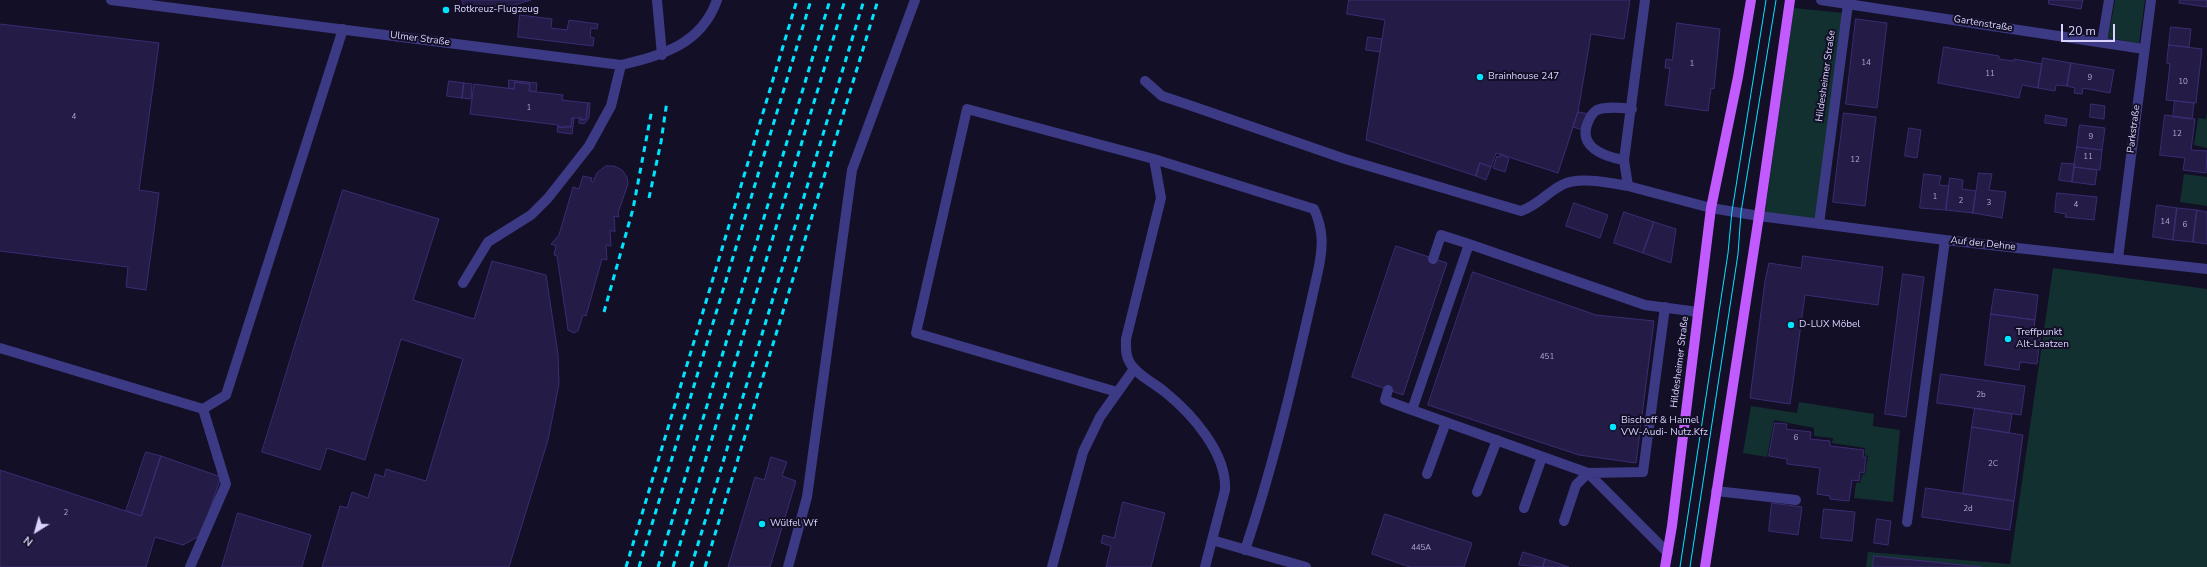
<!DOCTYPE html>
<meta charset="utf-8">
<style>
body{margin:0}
#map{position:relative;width:2207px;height:567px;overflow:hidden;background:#130f26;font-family:"Nunito Sans",sans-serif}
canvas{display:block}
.north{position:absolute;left:16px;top:511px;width:40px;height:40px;-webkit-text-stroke:3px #130f26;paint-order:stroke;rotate:217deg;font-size:11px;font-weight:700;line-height:16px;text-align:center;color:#d9d4ff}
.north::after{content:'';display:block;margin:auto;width:14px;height:18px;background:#d9d4ff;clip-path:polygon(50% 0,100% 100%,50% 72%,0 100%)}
.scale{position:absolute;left:2061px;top:24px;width:54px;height:18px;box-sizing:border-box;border:2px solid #d9d4ff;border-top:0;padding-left:5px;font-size:12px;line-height:14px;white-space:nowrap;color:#d9d4ff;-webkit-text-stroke:3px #130f26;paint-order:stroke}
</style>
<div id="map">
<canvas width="2207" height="567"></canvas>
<div class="north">N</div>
<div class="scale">20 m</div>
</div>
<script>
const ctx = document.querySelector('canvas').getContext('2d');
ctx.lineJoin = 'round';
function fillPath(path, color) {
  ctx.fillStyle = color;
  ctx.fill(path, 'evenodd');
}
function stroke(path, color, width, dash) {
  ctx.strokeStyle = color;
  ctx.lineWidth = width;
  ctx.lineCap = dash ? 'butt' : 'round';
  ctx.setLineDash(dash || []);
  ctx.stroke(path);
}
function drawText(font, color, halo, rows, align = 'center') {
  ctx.font = font + ' "Nunito Sans",sans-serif';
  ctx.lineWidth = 4;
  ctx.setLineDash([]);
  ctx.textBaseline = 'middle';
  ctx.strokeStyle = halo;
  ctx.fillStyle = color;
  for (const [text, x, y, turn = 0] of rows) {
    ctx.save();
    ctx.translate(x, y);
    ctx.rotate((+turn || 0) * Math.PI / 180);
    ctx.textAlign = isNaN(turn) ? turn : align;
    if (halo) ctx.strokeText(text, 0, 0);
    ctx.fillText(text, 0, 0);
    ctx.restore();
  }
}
const green = new Path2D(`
 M2115,0H2145L2139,43L2108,38Z
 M1794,8L1844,13L1816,220L1765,212Z
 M2207,111V148L2194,145L2198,118L2206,119Z
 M2184,174L2207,177V206L2180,202Z
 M2053,268L2207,289V567H1866L1868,552L2010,564Z
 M1799,402L1874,414L1873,426L1900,430L1893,502L1854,498L1856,483H1860L1862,475L1865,474L1868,456L1865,455V448L1832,443L1833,438L1814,436V428L1774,420L1767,457L1743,453L1751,406L1797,413Z`);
const building = new Path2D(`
 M462,0H531L498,10L464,7Z
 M1349,0H1630L1624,39L1591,34L1578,112L1558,173L1496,153L1491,167L1480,163L1476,176L1366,140L1385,20L1347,14Z
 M2049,0H2083L2081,9L2049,4Z
 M2180,0H2207V7L2179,3Z
 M520,15L552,19L551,28L567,30L569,20L598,24L597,29L591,28L590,37L594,38L593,46L518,37Z
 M1856,19L1887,23L1877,108L1846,104Z
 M1677,23L1720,29L1714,89L1711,88L1708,111L1665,105L1670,68H1665L1666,59L1672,60Z
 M0,24L159,43L139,190L159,193L146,290L126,287L128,267L0,251Z
 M2171,27L2191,29L2189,47L2169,45Z
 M1368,37L1382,39L1380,52L1366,50Z
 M2169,45L2202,49L2196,103L2166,100L2170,64L2167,63Z
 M1944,47L1999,56V59L2014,61V59L2042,64L2038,88L2022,85L2019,98L1938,83Z
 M2043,58L2071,63L2067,86L2056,85L2055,91L2038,88Z
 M2071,63L2114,70L2110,93L2083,88L2082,94L2074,93L2075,88L2067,86Z
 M509,80L537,83L536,92L529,91L530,84L515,82L514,89L509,88Z
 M449,81L464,83L462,98L447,96Z
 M515,82L530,84L529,91L563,95L562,100L588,103L586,119L584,120H581V118H572L571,127L566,126V128L559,127L558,125L470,114L474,84L514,89Z
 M464,83L472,84L471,99L462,98Z
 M2175,101L2194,103L2192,119L2173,117Z
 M588,103H590L589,118L584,124L579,123V118H581V120L586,119Z
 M2091,104L2105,106L2104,119L2090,117Z
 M1578,112L1590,114L1586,131L1573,127Z
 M1844,113L1876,117L1865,206L1833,202Z
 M2046,115L2067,119L2066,126L2045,123Z
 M2165,115L2195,119L2191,150L2207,151L2206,173L2183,170L2185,158L2160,155Z
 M572,118L574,119L572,134L557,132L558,125L559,127H571Z
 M2080,125L2105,128L2102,150L2077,147Z
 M1909,128L1921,130L1917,158L1905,156Z
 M2077,147L2102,150L2100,170L2074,167Z
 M1501,154L1509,159L1505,172L1493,168L1497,156L1500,157Z
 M1480,163L1491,167L1486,180L1476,176Z
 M2062,163L2075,164L2072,182L2059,180Z
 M606,166H614L622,170L627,177L628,184L618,213L619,217L614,216L615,232L610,230L611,246L606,245L607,260L602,259L586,316L583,315L578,331L574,333L568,330L557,256L554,255L556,246L551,244L559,235L573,187L579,189L583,176L592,178L591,181L593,182L597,173Z
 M2074,167L2097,170L2095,185L2072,182Z
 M1979,173L1992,174L1989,190L2006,192L2002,218L1973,213Z
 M1924,174L1941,176L1939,185L1949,186L1946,210L1920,208Z
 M1950,178L1963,180L1962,189L1976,191L1973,213L1946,210Z
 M343,190L439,219L413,300L474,319L492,261L546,275L558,354L559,384L548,440L509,567H322L340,506L347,508L352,492L368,498L375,474L384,477L386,469L426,481L463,359L401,339L365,460L327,448L320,470L262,452Z
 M2057,193L2097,197L2094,220L2065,217L2066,214L2055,212Z
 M1574,203L1608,215L1600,238L1566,226Z
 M2157,205L2177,208L2173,240L2153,237Z
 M2177,208L2197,210L2193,242L2173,240Z
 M2197,210L2207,212V244L2193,242Z
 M1624,212L1654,222L1643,253L1614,243Z
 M1654,222L1676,229L1671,263L1643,253Z
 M1396,246L1447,263L1403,395L1352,377Z
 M1803,256L1883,267L1878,305L1805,295L1790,404L1750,398L1765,281L1769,263L1801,268Z
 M1473,272L1596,315L1654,321L1636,463L1579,455L1428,405Z
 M1903,274L1924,277L1906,417L1885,414Z
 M1995,289L2038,295L2035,320L1991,314Z
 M1991,314L2035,320L2034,329L2041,330L2037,364L2020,362L2019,370L1985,365Z
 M1941,374L2025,386L2021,415L1937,403Z
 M1975,408L2012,414L2009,433L1972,427Z
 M1775,423L1787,424L1786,429L1811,432L1810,439L1830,441V446L1864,450L1863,457H1866L1864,473L1860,472L1859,481L1852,480L1849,501L1830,499V496L1817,494L1820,468L1787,464V459L1769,456Z
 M1972,427L2023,435L2014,501L1963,494Z
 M146,452L161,456L141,516L126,511Z
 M161,456L221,477L201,535L183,545L155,537L146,567H0V470L141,516Z
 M771,457L787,462L782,476L796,481L770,567H728L755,477L764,480Z
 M1926,488L2014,501L2010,530L1922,517Z
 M1123,502L1165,513L1151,567H1106L1111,546L1101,543L1103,535L1114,538Z
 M1772,503L1802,507L1798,535L1769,531Z
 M1824,509L1855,512L1852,541L1821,538Z
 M238,513L311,535L302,567H222Z
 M1385,514L1472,543L1464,567H1410L1372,554Z
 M1877,519L1891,521L1888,545L1874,543Z
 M1523,552L1545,559L1543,567L1519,565Z
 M1874,556L1982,567H1873Z
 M1545,559L1569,567H1543Z`);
const minor = new Path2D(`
 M111,0L621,65C662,55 701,45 717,0
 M657,0L662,55
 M1645,0L1624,160L1628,186L1711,208L1759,216L1945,240L2207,269
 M1821,0L2144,49
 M2102,42L2109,0
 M1145,81L1162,96L1189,105L1345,159L1521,211C1540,204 1546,193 1562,185C1578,176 1611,183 1628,186
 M1154,159L1161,198L1126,339C1126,347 1125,356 1130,363C1137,375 1154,383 1165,392C1192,414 1227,453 1225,490L1205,567
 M1624,160C1605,157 1577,147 1588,122C1590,117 1592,113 1597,110C1608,106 1621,108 1632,109
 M1819,224L1848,4
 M2118,258L2151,0
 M1433,259L1441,235L1469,244
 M463,283L488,242L531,215L548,198L589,146L611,106L621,65
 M0,348L203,409L226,395L343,29
 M1388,390L1385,400L1412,410
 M1117,392L916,333L967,109L1154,159L1314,209C1324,231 1323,248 1318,271C1297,365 1276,458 1245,550
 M1427,474L1446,422
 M1716,491L1796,500
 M1477,492L1497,440
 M1524,508L1542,457
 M1564,521L1576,485L1588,473L1643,472L1665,307
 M1907,522L1945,240
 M1212,540L1306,567
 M1668,553L1588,473L1412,410L1469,244L1645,305L1698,312
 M190,567L226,484L203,409
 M788,567L807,497L852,170L915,0
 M1052,567L1083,452L1100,417L1134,369`);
const major = new Path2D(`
 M1665,567L1672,526L1711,208L1738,77L1751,0
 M1705,567L1759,216L1790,0`);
const tram = new Path2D(`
 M1680,567L1728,253L1732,211L1766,0
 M1690,567L1738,254L1741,212L1776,0`);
const rail = new Path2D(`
 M649,198L661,142L667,101
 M604,312L633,209L652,109
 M626,567L797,0
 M639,567L811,0
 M658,567L830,0
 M673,567L845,0
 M691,567L864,0
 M705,567L878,0`);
const markers = [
 [446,10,4,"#00e5ff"],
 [1480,77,4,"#00e5ff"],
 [1791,325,4,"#00e5ff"],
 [2008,339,4,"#00e5ff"],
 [1613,427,4,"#00e5ff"],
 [762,524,4,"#00e5ff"]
];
const numberNames = [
 ["14",1866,63],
 ["1",1692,64],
 ["11",1990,74],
 ["9",2090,78],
 ["10",2183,82],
 ["1",529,108],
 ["4",74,117],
 ["12",2177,134],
 ["9",2091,137],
 ["11",2088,157],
 ["12",1855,160],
 ["1",1935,197],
 ["2",1961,201],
 ["3",1989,203],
 ["4",2076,205],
 ["14",2165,222],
 ["6",2185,225],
 ["451",1547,357],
 ["2b",1981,395],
 ["6",1796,438],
 ["2C",1993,464],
 ["2d",1968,509],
 ["2",66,513],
 ["445A",1421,548]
];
const poiNames = [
 ["Rotkreuz-Flugzeug",454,10],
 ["Brainhouse 247",1488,77],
 ["D-LUX Möbel",1799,325],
 ["Treffpunkt",2016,333],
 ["Alt-Laatzen",2016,345],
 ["Bischoff & Hamel",1621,421],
 ["VW-Audi- Nutz.Kfz",1621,433],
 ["Wülfel Wf",770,524]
];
const streetNames = [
 ["Gartenstraße",1983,24,9],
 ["Ulmer Straße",420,39,7],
 ["Hildesheimer Straße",1826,76,-82],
 ["Parkstraße",2134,129,-83],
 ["Auf der Dehne",1983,244,6],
 ["Hildesheimer Straße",1680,362,-83]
];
fillPath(green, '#12302f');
fillPath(building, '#241b47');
stroke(building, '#3b2d73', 1);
stroke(minor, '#3d3a85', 10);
stroke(major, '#c25bff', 10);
stroke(tram, '#00e5ff', 1);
stroke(rail, '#00e5ff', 3, [6, 5]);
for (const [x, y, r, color] of markers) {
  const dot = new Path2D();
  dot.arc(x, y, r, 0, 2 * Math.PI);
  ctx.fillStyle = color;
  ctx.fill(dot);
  stroke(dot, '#130f26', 1.5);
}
drawText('8px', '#aca6d1', null, numberNames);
drawText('10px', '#d9d4ff', '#130f26', poiNames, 'left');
drawText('10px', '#d9d4ff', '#130f26', streetNames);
</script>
